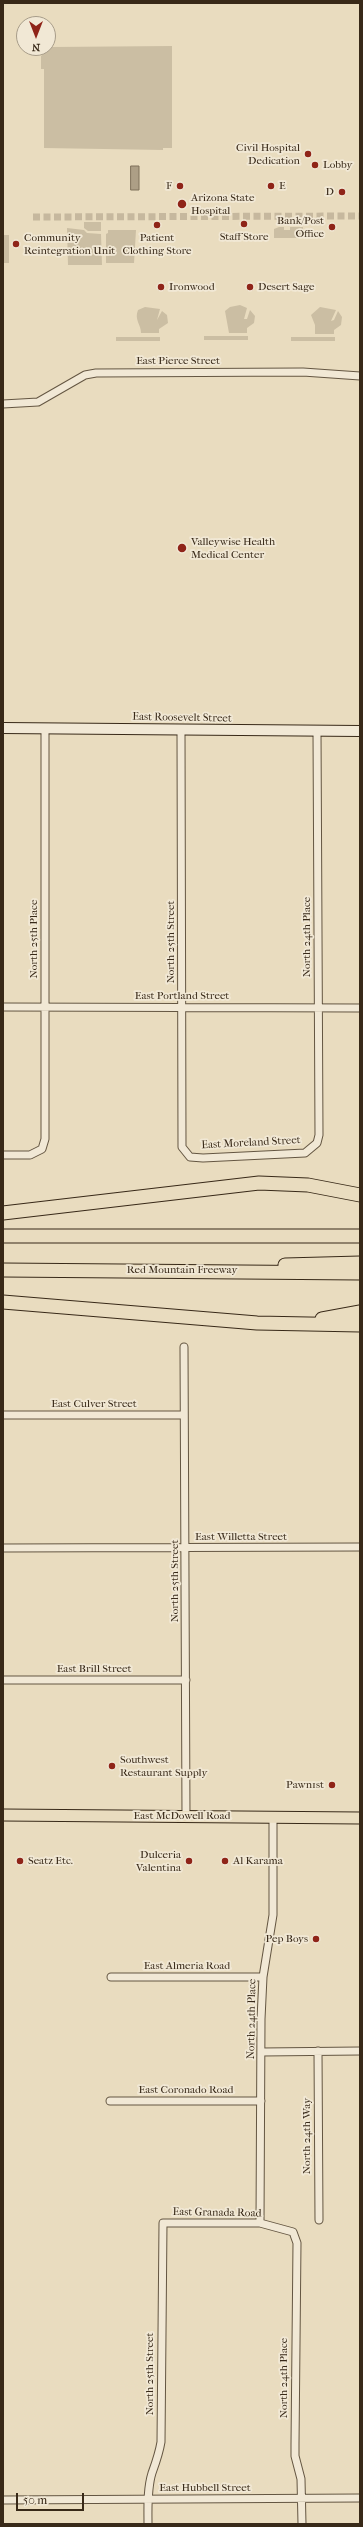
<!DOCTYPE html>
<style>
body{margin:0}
#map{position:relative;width:363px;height:2527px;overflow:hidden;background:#e9dcbf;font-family:"IM FELL French Canon",serif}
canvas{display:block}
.frame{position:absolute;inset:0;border:4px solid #382918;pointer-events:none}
.north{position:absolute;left:16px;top:16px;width:40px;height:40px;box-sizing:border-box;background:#f1e8d5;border:1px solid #a79c89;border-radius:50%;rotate:180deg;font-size:11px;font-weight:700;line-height:16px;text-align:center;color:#382918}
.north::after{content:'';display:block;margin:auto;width:14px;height:18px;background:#8f2418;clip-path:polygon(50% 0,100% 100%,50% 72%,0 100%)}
.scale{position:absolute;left:16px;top:2493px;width:68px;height:18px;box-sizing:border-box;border:2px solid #382918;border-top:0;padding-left:5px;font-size:12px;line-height:14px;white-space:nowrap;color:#382918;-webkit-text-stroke:3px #f1e8d5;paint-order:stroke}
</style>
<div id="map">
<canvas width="363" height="2527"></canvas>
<div class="frame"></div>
<div class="north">N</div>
<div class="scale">50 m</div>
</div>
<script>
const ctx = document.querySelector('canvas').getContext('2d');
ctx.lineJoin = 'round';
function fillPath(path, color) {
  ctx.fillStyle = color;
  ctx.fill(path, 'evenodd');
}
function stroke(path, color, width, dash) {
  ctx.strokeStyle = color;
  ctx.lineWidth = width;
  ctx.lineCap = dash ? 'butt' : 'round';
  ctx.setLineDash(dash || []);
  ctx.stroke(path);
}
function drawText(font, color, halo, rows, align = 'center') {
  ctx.font = font + ' "IM FELL French Canon",serif';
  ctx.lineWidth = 3.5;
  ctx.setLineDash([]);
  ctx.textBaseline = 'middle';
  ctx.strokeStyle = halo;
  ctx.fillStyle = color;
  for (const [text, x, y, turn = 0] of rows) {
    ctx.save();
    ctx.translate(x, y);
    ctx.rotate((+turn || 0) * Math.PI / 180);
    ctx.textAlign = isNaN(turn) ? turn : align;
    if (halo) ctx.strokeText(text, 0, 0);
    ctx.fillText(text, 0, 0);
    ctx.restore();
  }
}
const green = new Path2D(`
 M172,46V148H163V150L44,148V69H41V56L52,47Z
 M84,222H101V231H88L84,228Z
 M279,227H284V230H290V227H303V238H274V229Z
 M67,228L84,230L87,233L101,234L102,265H68Z
 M108,230H136L134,263H106V234L108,233Z
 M3,235H9V263H3Z
 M240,305L247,308L244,319H247L250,310L255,316L254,323L247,328V333H229L225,311L230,307Z
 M145,307L160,309L157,320L162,311L167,315L168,323L159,329V333H141C141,324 134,320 138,310Z
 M320,307L336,310L331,321L334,320L338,311L342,317L341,325L334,330V334H315V325L311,315Z
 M204,336H248V340H204Z
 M116,337H160V341H116Z
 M291,337H335V341H291Z`);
const water = new Path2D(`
 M131,166H139V190H131Z`);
const streetTunnel = new Path2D(`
 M33,217L360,216`);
const street = new Path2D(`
 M3,404L38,402L85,375L96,373L303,372L360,376
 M181,730L182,1147L190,1157L203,1158L305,1153L317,1143L319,1135L317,731
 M3,1007L360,1008
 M3,1155H30L42,1149L45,1139V728
 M184,1347L186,1816
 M3,1415H184
 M3,1548L360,1547
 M3,1680H186
 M111,1977H263
 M318,2051L319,2220
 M262,2052L360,2051
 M110,2101H261
 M260,2223L261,2019L263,1977L273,1915V1816
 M3,2500L360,2498
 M148,2524C148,2508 147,2489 152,2473C156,2462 159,2454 161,2442L163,2223H260L293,2232L297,2243L295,2444V2456L301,2479L302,2524`);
const secondary = new Path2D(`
 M3,728L360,731`);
const primary = new Path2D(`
 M3,1815L360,1818`);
const highway = new Path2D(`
 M3,1213L259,1183L308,1185L360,1195
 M3,1236H360
 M285,1265L360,1263
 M3,1270L360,1273
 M3,1302L257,1323L360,1325
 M322,1319L360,1312`);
const markers = [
 [308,154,4,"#8f2418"],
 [315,165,4,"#8f2418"],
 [180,186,4,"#8f2418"],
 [271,186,4,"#8f2418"],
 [342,192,4,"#8f2418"],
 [182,204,5,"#8f2418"],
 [244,224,4,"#8f2418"],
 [157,225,4,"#8f2418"],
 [332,227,4,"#8f2418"],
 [16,244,4,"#8f2418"],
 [161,287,4,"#8f2418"],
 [250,287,4,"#8f2418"],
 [182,548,5,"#8f2418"],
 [112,1766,4,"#8f2418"],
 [332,1785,4,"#8f2418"],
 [20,1861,4,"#8f2418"],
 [189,1861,4,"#8f2418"],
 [225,1861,4,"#8f2418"],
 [316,1939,4,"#8f2418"]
];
const poiNames = [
 ["Civil Hospital",300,148,"right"],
 ["Dedication",300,161,"right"],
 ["Lobby",323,165],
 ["F",172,186,"right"],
 ["E",279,186],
 ["D",334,192,"right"],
 ["Arizona State",191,198],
 ["Hospital",191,211],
 ["Bank/Post",324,221,"right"],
 ["Office",324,234,"right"],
 ["Staff Store",244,237,"center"],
 ["Community",24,238],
 ["Reintegration Unit",24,251],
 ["Patient",157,238,"center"],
 ["Clothing Store",157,251,"center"],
 ["Ironwood",169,287],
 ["Desert Sage",258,287],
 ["Valleywise Health",191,542],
 ["Medical Center",191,555],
 ["Southwest",120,1760],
 ["Restaurant Supply",120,1773],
 ["Pawn1st",324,1785,"right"],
 ["Dulceria",181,1855,"right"],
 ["Valentina",181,1868,"right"],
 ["Seatz Etc.",28,1861],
 ["Al Karama",233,1861],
 ["Pep Boys",308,1939,"right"]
];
const streetNames = [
 ["East Pierce Street",178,361],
 ["East Roosevelt Street",182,718,1],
 ["North 24th Place",307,937,-90],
 ["North 25th Place",34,939,-90],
 ["North 25th Street",171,942,-90],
 ["East Portland Street",182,996],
 ["East Moreland Street",251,1143,-3],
 ["Red Mountain Freeway",182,1270],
 ["East Culver Street",94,1404],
 ["East Willetta Street",241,1537],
 ["North 25th Street",175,1581,-90],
 ["East Brill Street",94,1669],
 ["East McDowell Road",182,1816],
 ["East Almeria Road",187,1966],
 ["North 24th Place",252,2019,-89],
 ["East Coronado Road",186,2090],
 ["North 24th Way",307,2136,-90],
 ["East Granada Road",217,2213,1],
 ["North 25th Street",150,2374,-90],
 ["North 24th Place",284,2378,-90],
 ["East Hubbell Street",205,2488]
];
fillPath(green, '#cbbea3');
fillPath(water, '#ad9f86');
stroke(water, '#7e705a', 1);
stroke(streetTunnel, '#c6b89e', 7, [7, 3.5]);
stroke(street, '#645642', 9);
stroke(secondary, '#382918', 12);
stroke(primary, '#382918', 13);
stroke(highway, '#382918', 15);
stroke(street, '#f1e8d5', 7);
stroke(secondary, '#f1e8d5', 10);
stroke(primary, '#e9dcbf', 11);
stroke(highway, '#e9dcbf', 13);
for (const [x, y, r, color] of markers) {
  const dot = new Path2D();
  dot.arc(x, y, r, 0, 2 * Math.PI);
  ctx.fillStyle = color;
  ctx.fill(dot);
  stroke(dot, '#f1e8d5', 1.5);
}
drawText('11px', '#382918', '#f1e8d5', poiNames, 'left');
drawText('11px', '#382918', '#f1e8d5', streetNames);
</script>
